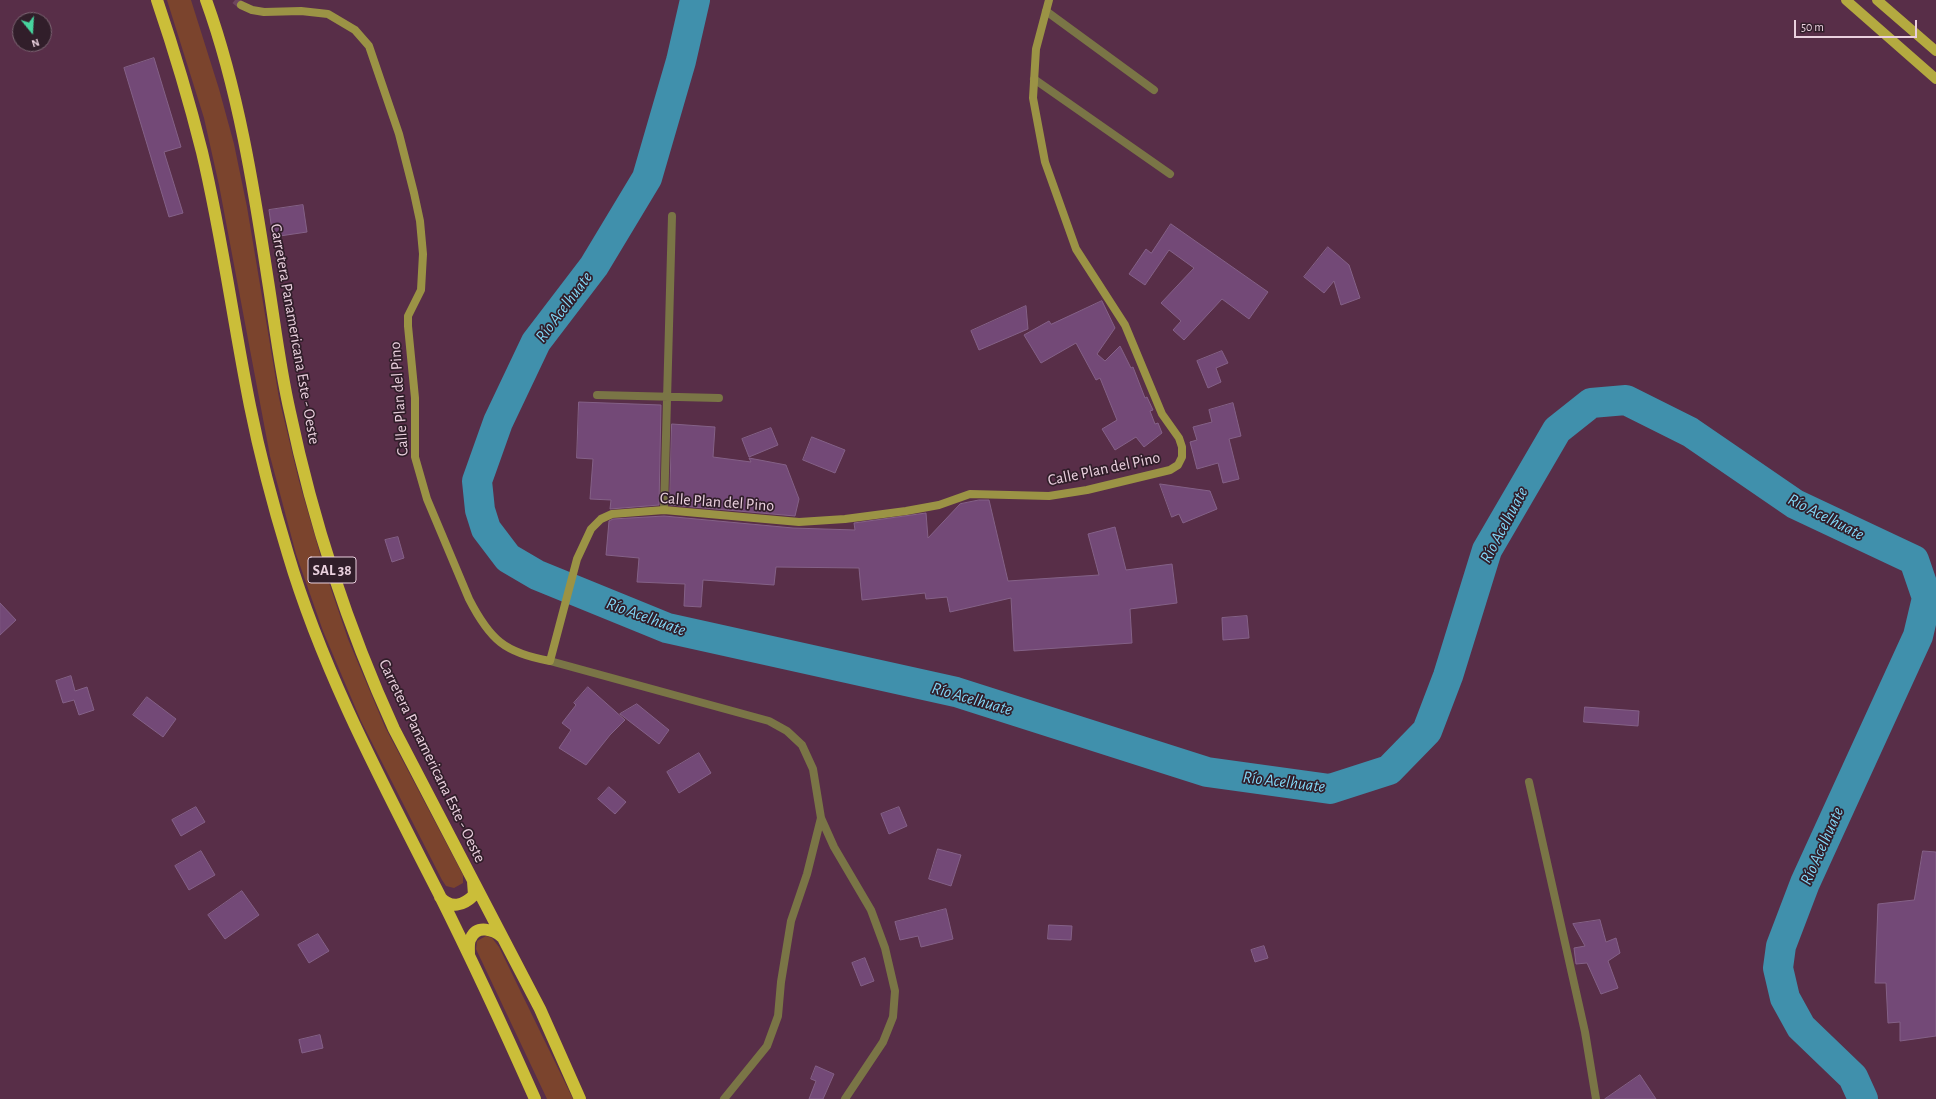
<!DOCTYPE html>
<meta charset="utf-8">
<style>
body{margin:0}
#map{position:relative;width:1936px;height:1099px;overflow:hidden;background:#582e48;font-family:"Alegreya Sans",sans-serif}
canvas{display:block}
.north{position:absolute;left:12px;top:12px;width:40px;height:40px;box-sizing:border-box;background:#311e2a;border:1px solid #7b6572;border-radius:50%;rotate:162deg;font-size:11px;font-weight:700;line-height:16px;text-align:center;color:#ead0de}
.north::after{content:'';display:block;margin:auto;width:14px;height:18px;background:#47d49e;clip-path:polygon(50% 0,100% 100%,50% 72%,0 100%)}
.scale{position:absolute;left:1794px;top:20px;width:123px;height:18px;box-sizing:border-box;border:2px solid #ead0de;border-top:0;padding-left:5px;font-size:12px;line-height:14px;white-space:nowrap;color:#ead0de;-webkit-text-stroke:3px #311e2a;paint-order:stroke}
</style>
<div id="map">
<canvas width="1936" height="1099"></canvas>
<div class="north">N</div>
<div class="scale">50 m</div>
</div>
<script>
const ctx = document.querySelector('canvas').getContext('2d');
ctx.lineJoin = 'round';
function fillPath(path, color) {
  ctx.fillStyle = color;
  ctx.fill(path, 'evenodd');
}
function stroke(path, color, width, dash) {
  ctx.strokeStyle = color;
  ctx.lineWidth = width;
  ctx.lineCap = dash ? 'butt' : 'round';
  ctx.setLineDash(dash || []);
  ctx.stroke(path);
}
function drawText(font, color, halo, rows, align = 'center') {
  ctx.font = font + ' "Alegreya Sans",sans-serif';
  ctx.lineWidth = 3.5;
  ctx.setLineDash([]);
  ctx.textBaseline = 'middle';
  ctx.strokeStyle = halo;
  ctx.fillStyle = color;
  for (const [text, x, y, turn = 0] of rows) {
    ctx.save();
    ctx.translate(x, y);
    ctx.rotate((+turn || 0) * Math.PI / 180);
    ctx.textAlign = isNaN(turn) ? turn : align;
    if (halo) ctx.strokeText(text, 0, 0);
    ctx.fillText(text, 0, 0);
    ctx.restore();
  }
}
const green = new Path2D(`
 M167,0H191L219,89L234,144L247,207L279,398L299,481L325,571L348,639L385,727L463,875V883L454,888L446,886L442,880L361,721L323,631L296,554L270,456L219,185L204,118Z
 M486,936L492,938L499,947L573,1099H547L476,949L477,941Z`);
const river = new Path2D(`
 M695,0L681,61L647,178L594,266L536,342L498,422L477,481L480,510L486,529L508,558L537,575L667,628L956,692L1207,772L1330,789L1389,770L1427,731L1448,676L1487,550L1557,430L1591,403L1626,400L1690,432L1795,504L1914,560L1927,598L1918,636L1805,883L1781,946L1778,968L1785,998L1801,1027L1853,1077L1863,1099`);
const building = new Path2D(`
 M154,58L181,147L164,152L183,213L169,217L124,68Z
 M303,205L307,232L273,237L269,210Z
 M1171,224L1268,292L1249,319L1222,299L1184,340L1173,330L1181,321L1161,303L1194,268L1169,250L1145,285L1129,274L1146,249L1151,253Z
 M1328,247L1349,265L1360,298L1341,305L1334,281L1324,293L1304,277Z
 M1102,301L1115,328L1097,354L1105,361L1120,346L1131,368L1133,367L1145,398L1147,397L1153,410L1150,411L1155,424L1158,423L1162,433L1144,447L1136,437L1115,450L1102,429L1117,420L1100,378L1096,380L1076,343L1041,363L1024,335L1049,321L1051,324Z
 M1026,306L1028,329L979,350L971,331Z
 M1222,351L1228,363L1216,368L1221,382L1208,388L1197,361Z
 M579,402L661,405L659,505L610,509L611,500L590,499L593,459L577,458Z
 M1233,403L1241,436L1229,439L1239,479L1223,483L1218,463L1197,469L1190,442L1197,440L1193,427L1212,422L1209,410Z
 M672,424L715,427L713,457L751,462L749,458L786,465L799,499L795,516L670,505Z
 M771,428L778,445L749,457L742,439Z
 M812,437L845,450L835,473L803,460Z
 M1160,484L1210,491L1217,509L1183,523L1179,514L1172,517Z
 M979,500H989L1008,581L1099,575L1088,534L1115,527L1126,570L1172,564L1177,603L1130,609L1132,643L1014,651L1011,598L950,612L947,597L926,599L925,593L862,600L859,568L776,567L774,585L703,580L701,607L684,606L685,584L637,582L639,558L606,555L609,521L613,519L664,516L793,528L855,530L854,523L926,513L928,538L960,504Z
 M398,537L404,558L392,562L385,540Z
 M0,603L16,620L0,635Z
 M1247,616L1249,638L1223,640L1222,618Z
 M71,676L75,691L87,687L94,710L79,715L74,700L63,703L56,681Z
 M588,687L625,720L610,735L586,765L559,748L571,730L562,723L576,705L574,703Z
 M147,697L176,719L163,737L133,715Z
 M637,704L669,730L659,744L620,714Z
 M1585,707L1639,711L1638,726L1584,722Z
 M699,753L711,773L679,793L667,772Z
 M609,787L626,802L615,814L598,799Z
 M196,807L205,822L181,836L172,820Z
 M899,807L907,826L889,834L881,814Z
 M938,849L961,855L951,886L929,879Z
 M201,851L215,875L189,890L175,866Z
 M1923,851L1936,852V1036L1900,1041V1022L1888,1023L1886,983H1875L1878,904L1914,900Z
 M242,891L259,915L225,939L208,915Z
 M946,909L953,939L921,947L918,936L900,940L895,922Z
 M1600,920L1606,942L1616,938L1620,953L1608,961L1618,988L1601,994L1587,963L1576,964L1574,948L1585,946L1573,924Z
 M1049,925L1072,926L1071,940L1048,939Z
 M318,934L329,951L309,963L298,945Z
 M1264,946L1268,958L1255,962L1251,950Z
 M865,958L874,981L861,986L852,963Z
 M320,1035L323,1048L302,1053L299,1040Z
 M816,1066L834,1074L823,1099H809L816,1081L811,1079Z
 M1640,1075L1656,1099H1605Z`);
const secondaryTunnel = new Path2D(`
 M235,0L241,5`);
const street = new Path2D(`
 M1046,11L1154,90
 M1034,79L1170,174
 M597,395L719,398
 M664,510L672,216
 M550,661L769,721L787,731L802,745L813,769L821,818L834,847L871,910L885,948L895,991L893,1017L883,1042L845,1099
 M1529,782L1585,1032L1596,1099
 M724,1099L767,1046L778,1016L781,982L791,921L807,874L821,818`);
const secondary = new Path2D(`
 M241,5L252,10L264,12L301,11L328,14L355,30L369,46L399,134L414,193L420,221L423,254L421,290L408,316V326L415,398V457L427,499L469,599C490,640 505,653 550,661L577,559L591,529L601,519L612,514L664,510L799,522L845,519L906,511L939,505L970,494L1049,496L1087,490L1170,470L1178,465L1182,457V447L1179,438L1162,414L1125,325L1076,249L1045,162L1033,98L1036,49L1049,0`);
const primary = new Path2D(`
 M1846,0L1936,79
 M1877,0L1936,51`);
const highway = new Path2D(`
 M157,0C174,50 189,100 202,152C222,236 233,321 250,406C260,456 273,505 288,554C323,672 382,782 438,892C472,960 504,1029 535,1099
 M206,0C238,88 254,189 268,281C275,325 280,369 290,412C313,521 348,628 394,729L540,1009L580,1099
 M440,897C451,909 463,906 474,895L473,881
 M469,954C469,949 468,942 471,938C477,924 494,930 502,937`);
const shields = [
 [332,570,48]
];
const shieldNames = [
 ["SAL 38",332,570]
];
const streetNames = [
 ["Carretera Panamericana Este - Oeste",295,334,80],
 ["Calle Plan del Pino",399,399,-94],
 ["Calle Plan del Pino",1104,469,-12],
 ["Calle Plan del Pino",717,502,4],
 ["Carretera Panamericana Este - Oeste",432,761,64]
];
const waterNames = [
 ["Río Acelhuate",564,307,-53],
 ["Río Acelhuate",1826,517,27],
 ["Río Acelhuate",1504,525,-62],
 ["Río Acelhuate",646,617,20],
 ["Río Acelhuate",972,699,16],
 ["Río Acelhuate",1284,782,7],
 ["Río Acelhuate",1822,846,-66]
];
fillPath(green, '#7b442d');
stroke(river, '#4090ac', 30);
fillPath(building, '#734977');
stroke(building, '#846187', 1);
stroke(secondaryTunnel, '#6e465e', 8, [8, 4]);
stroke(street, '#7a7546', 8);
stroke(secondary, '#9b9345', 8);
stroke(primary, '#b4aa40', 10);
stroke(highway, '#cbbe39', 12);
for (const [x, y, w] of shields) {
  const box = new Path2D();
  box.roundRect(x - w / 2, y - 13, w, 26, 3);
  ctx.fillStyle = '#311e2a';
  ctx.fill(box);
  stroke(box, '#ead0de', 1);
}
drawText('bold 15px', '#ead0de', null, shieldNames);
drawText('16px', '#ead0de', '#311e2a', streetNames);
drawText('italic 17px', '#82d8f8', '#311e2a', waterNames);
</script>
